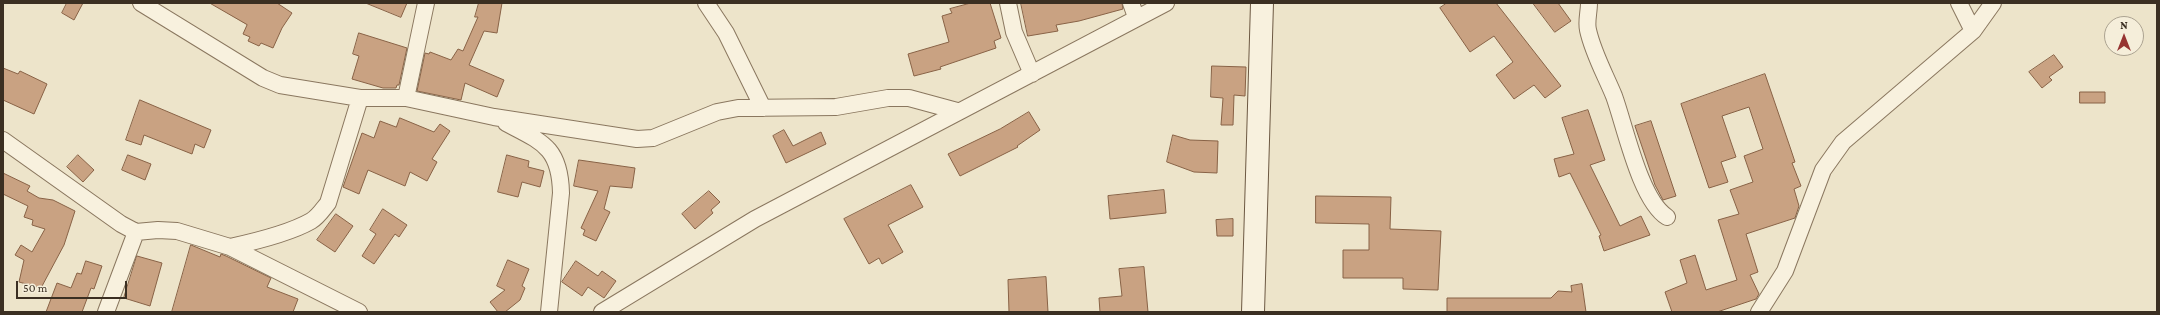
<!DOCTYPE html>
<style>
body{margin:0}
#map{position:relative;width:2160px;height:315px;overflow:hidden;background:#ede4ca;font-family:"Crimson Pro",serif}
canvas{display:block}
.frame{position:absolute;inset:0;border:4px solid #3b2f22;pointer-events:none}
.north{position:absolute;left:2104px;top:16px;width:40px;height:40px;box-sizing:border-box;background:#f5eeda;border:1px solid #aba290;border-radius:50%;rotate:0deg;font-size:11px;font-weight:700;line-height:16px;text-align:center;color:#3b2f22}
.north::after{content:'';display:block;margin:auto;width:14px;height:18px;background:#963431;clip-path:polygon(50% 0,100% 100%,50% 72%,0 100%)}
.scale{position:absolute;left:16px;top:281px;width:111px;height:18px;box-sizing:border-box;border:2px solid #3b2f22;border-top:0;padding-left:5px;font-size:12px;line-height:14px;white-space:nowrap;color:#3b2f22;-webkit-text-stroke:3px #f5eeda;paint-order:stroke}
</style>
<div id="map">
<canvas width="2160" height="315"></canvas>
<div class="frame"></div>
<div class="north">N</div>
<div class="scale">50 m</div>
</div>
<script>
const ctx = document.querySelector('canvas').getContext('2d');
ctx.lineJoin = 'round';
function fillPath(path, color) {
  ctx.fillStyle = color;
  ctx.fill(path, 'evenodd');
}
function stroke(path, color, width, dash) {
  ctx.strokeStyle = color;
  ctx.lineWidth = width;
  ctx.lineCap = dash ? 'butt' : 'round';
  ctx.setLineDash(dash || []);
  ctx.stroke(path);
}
const building = new Path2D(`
 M67,3H83L74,20L62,13Z
 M210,3H277L292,13L282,28L273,48L261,43L259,46L248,41L250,37L243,34L247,25Z
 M366,3H407L401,17Z
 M479,3H502L497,33L484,31L469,65L504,80L497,97L465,83L461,100L417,91L425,53L429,54L430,52L451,60L458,49L463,51L478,17H475Z
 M971,3H990L1001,38L994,41L996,48L940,67L941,69L914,76L908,54L949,42L942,16L952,13L950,9Z
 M1021,3H1122L1123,9L1079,21L1056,25L1058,31L1028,36Z
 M1447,3H1496L1561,86L1545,98L1534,85L1514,99L1496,75L1513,62L1494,36L1470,52L1440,8Z
 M1533,3H1558L1571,21L1555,32Z
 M359,33L407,48L399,85H397L396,88H383L352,79L359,56L353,54Z
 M2054,55L2063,67L2049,77L2052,80L2042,88L2029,72Z
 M1212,66L1246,67L1245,96L1234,95L1233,125H1221L1223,98L1211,97Z
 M3,68L18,74L20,71L47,84L34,114L3,100Z
 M1765,74L1790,147L1795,162L1792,163L1801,186L1794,189L1799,206L1795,218L1746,234L1758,272L1750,275L1759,294L1756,299L1717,312H1672L1665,292L1687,283L1680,260L1695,255L1706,290L1737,280L1718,220L1739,214L1730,190L1753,182L1744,156L1763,149L1749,107L1722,116L1736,157L1721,162L1728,182L1709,188L1681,104Z
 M2080,92H2105V103H2080Z
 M140,100L211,130L204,148L195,144L192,154L144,135L141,145L126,140Z
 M1588,110L1605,160L1590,165L1620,226L1641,216L1650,235L1604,251L1599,236L1601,235L1570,173L1559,177L1554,159L1574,154L1562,118Z
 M1029,112L1040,130L1017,146L1018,147L960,176L948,154L1000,129Z
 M400,118L434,132L440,124L450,131L432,159L437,162L427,181L410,172L405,186L368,170L359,194L343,187L362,133L374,138L380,121L396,127Z
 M1651,121L1676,196L1663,200L1655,185L1635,126Z
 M784,130L793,146L821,132L826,144L786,163L773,136Z
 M1173,135L1190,140L1218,141L1217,173L1194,172L1167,162Z
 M78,155L94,170L83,182L67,167Z
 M128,155L151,164L145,180L122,170Z
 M507,155L529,161L528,167L544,171L540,187L522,182L518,197L498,192Z
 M579,160L635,168L632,188L610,186L604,209L610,212L596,241L583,235L585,230L581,228L598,191L574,186Z
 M3,173L30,186L27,191L39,198L53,200L75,211L64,245L41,288L19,282L24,260L15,255L21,245L32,252L45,229L32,225L33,220L24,217L28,206L3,194Z
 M911,185L923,207L888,225L903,252L882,264L879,258L869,264L844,219Z
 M1164,190L1166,213L1110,219L1108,196Z
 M709,191L720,202L711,210L713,213L695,229L682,214Z
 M1316,196L1391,197L1390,229L1441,231L1438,290L1403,289V278H1343V250H1369V224L1316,223Z
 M383,209L407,225L399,237L395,234L374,264L362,256L376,234L370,230Z
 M336,214L353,226L335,252L317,240Z
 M1233,219V236H1217L1216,220Z
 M191,245L220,257L221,254L226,256L271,278L267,287L298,299L293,312H172Z
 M137,256L162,263L150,306L124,298Z
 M508,260L529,269L522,286L525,288L520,300L505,312H498L490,302L505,290L497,286Z
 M86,261L102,266L94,289L91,288L82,312H46L57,283L71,288L77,273L81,274Z
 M576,261L598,276L602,271L616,281L604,298L588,287L582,296L562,282Z
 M1144,267L1148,312H1100L1099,298L1122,296L1119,269Z
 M1046,277L1048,312H1009L1008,280Z
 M1582,284L1586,312H1447V298H1551L1558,291L1572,292L1571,286Z`);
const street = new Path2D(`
 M141,3L263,78L280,85L360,98H406L494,117L637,139L653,138L717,112L738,108L836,107L888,98H909L957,111
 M706,3L726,33L763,108
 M1008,3L1014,32L1032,74
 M1131,3L1136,17
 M1589,3C1589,12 1586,22 1588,30C1593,53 1605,74 1614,96C1625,126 1640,200 1667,217
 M1959,3L1973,31
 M406,98L426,3
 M506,123C542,142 560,147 561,193L549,312
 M3,140L121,224L136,232L158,230L177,231L230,247L359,312
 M230,247C253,242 290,233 311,221C318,217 323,209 328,203L360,98
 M106,312L136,232
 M602,312L755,219L1166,3
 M1759,312L1785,271L1823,170L1843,142L1973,31L1993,3`);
const secondary = new Path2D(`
 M1253,312L1262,3`);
fillPath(building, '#c9a282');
stroke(building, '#886246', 1);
stroke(street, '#8a775f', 18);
stroke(secondary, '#6c5842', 24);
stroke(street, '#f8f1de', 16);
stroke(secondary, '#f8f1de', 22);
</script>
